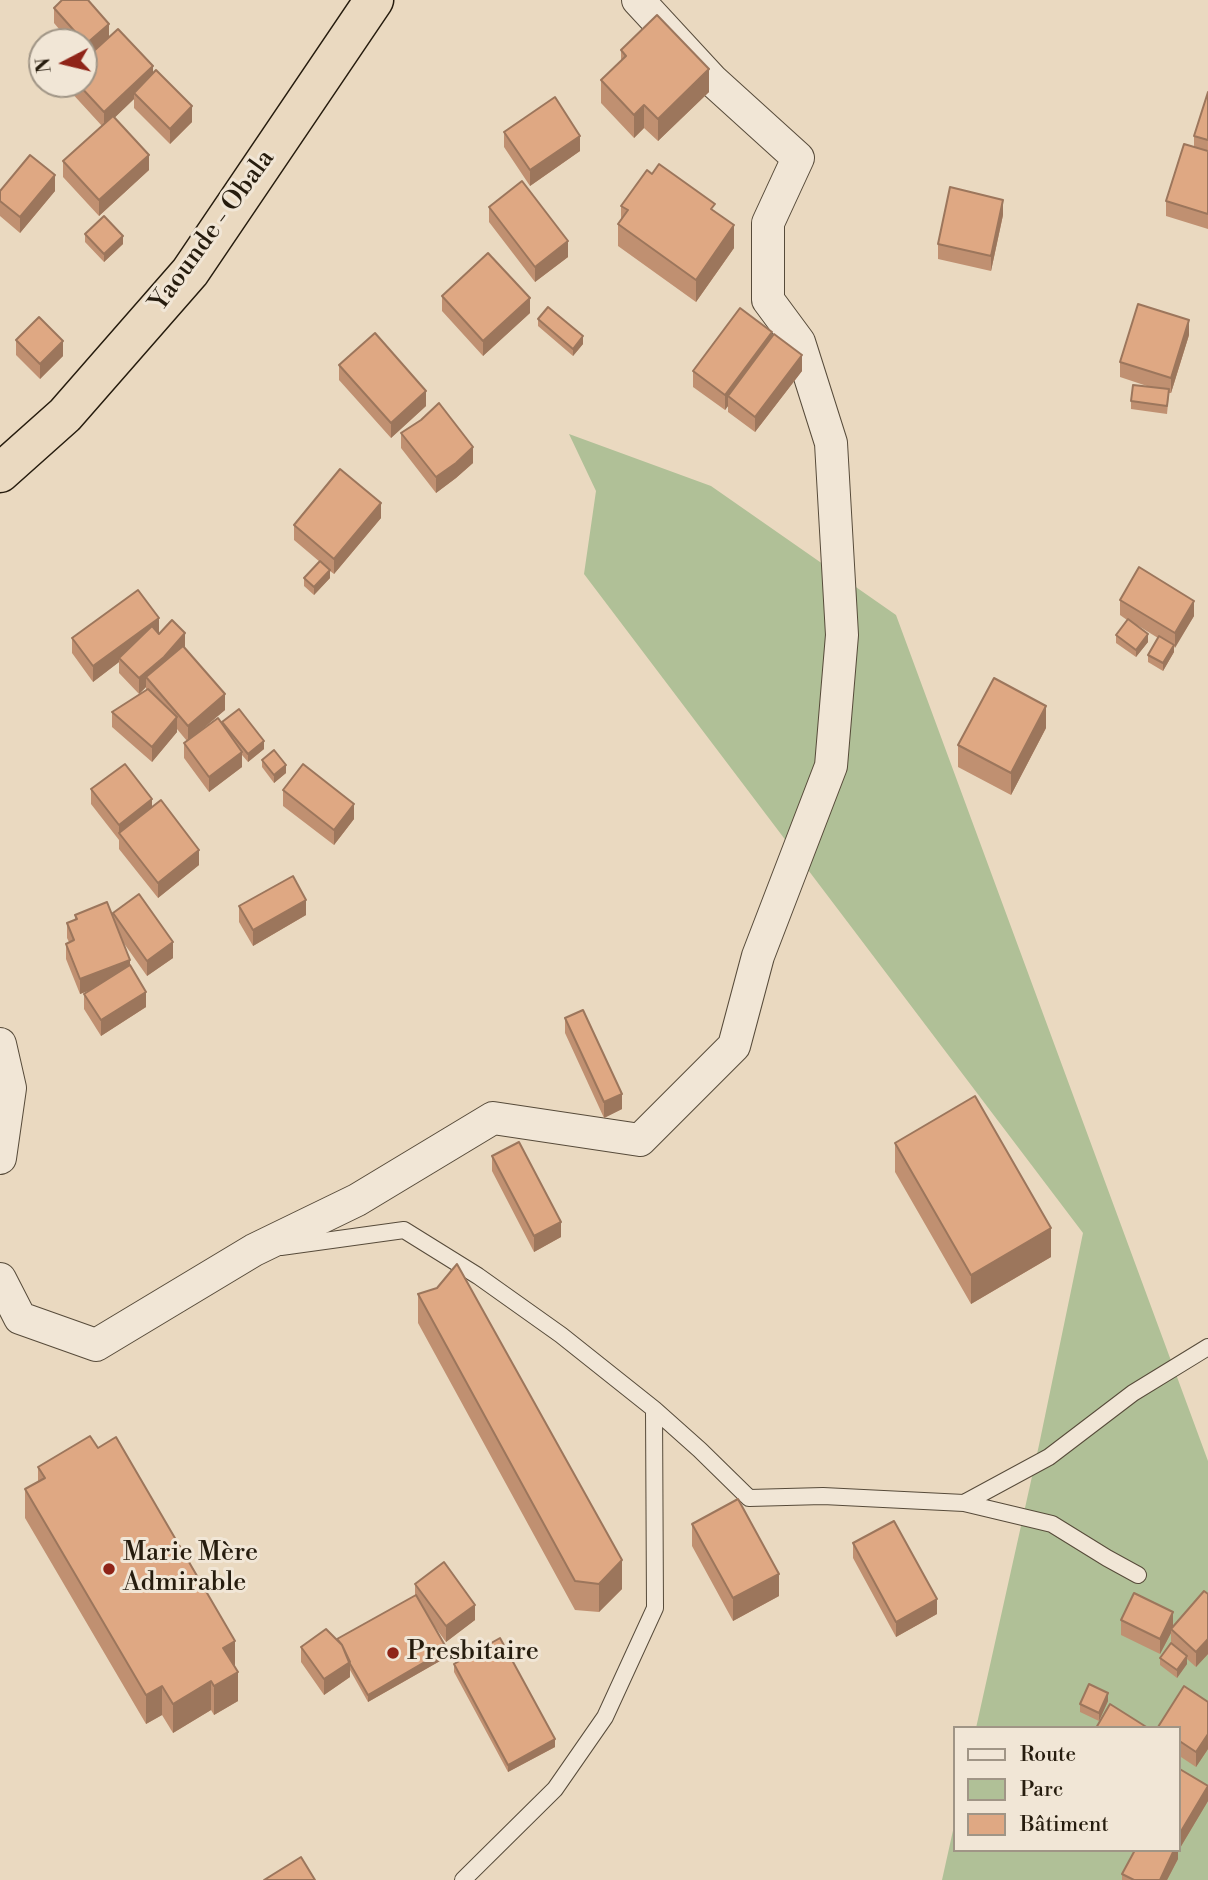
<!DOCTYPE html>
<meta charset="utf-8">
<style>
body{margin:0}
#map{position:relative;width:1208px;height:1880px;overflow:hidden;background:#ead9c0;font-family:"Libre Bodoni",serif}
canvas{display:block}
.legend{position:absolute;left:953px;top:1726px;width:228px;height:126px;box-sizing:border-box;background:#f1e6d6;border:2px solid #a09586;margin:0;padding:9px 12px;list-style:none;font-size:21px;color:#261c0e}
.legend li{display:flex;align-items:center;gap:14px;height:35px}
.legend b{width:35px;border:2px solid #a09586}
.north{position:absolute;left:28px;top:28px;width:70px;height:70px;box-sizing:border-box;background:#f1e6d6;border:2px solid #a09586;border-radius:50%;rotate:263deg;font-size:19px;font-weight:700;line-height:28px;text-align:center;color:#261c0e}
.north::after{content:'';display:block;margin:auto;width:24px;height:32px;background:#8f2418;clip-path:polygon(50% 0,100% 100%,50% 72%,0 100%)}
</style>
<div id="map">
<canvas width="1208" height="1880"></canvas>
<ul class="legend">
<li><b style="height:9px;background:#f1e6d6"></b>Route</li>
<li><b style="height:19px;background:#b0c097"></b>Parc</li>
<li><b style="height:19px;background:#dfa883"></b>Bâtiment</li>
</ul>
<div class="north">N</div>
</div>
<script>
const ctx = document.querySelector('canvas').getContext('2d');
ctx.lineJoin = 'round';
function fillPath(path, color) {
  ctx.fillStyle = color;
  ctx.fill(path, 'evenodd');
}
function stroke(path, color, width, dash) {
  ctx.strokeStyle = color;
  ctx.lineWidth = width;
  ctx.lineCap = dash ? 'butt' : 'round';
  ctx.setLineDash(dash || []);
  ctx.stroke(path);
}
function drawText(font, color, halo, rows, align = 'center') {
  ctx.font = font + ' "Libre Bodoni",serif';
  ctx.lineWidth = 6;
  ctx.setLineDash([]);
  ctx.textBaseline = 'middle';
  ctx.strokeStyle = halo;
  ctx.fillStyle = color;
  for (const [text, x, y, turn = 0] of rows) {
    ctx.save();
    ctx.translate(x, y);
    ctx.rotate((+turn || 0) * Math.PI / 180);
    ctx.textAlign = isNaN(turn) ? turn : align;
    if (halo) ctx.strokeText(text, 0, 0);
    ctx.fillText(text, 0, 0);
    ctx.restore();
  }
}
const green = new Path2D(`
 M569,434L711,486L896,615L1208,1461V1880H942L954,1826V1850H1178V1728H976L1039,1445L1083,1233L584,574L596,491Z`);
const lane = new Path2D(`
 M281,1247L404,1230L478,1276L561,1335L654,1409L700,1450L749,1498L823,1496L964,1503L1052,1524L1107,1558L1138,1575
 M964,1503L1049,1457L1133,1393L1208,1347
 M463,1880L555,1789L605,1717L655,1608L654,1409`);
const street = new Path2D(`
 M0,1044L10,1088L0,1158
 M0,1279L20,1318L96,1345L254,1250L357,1200L493,1118L640,1140L734,1046L758,956L831,766L842,635L831,443L799,342L768,300V223L798,158L712,80L638,0`);
const highway = new Path2D(`
 M0,473L65,415L190,272L374,0`);
const wall = new Path2D(`
 M54,8L109,37L153,73L192,122L170,144L134,108V99L114,118L149,170L99,216L63,177V161L102,126L69,90V84H84L85,59L84,58V42H70L54,23Z
 M621,50L709,92L658,141L644,128L634,138L601,103V80L621,61Z
 M1208,92V229L1166,216V201L1194,147V136Z
 M504,132L580,151L530,186L504,147Z
 M652,174L715,211L734,248L696,302L618,246V224L621,220V206Z
 M0,191H55L20,233L0,216Z
 M489,207L568,257L535,282L489,222Z
 M1003,215L991,271L938,259V244Z
 M85,234L123,244L104,262L85,242Z
 M442,296L530,313L483,356L442,311Z
 M538,319L583,344L573,356L538,326Z
 M1189,335L1171,393H1169L1167,414L1131,409V401L1153,388L1120,377V362Z
 M772,337L802,371L755,432L728,412V406L725,410L693,387V371Z
 M16,340L63,356L40,379L16,355Z
 M339,365L426,406L391,438L339,380Z
 M421,420L473,463L456,478L436,493L401,448V433Z
 M381,518L334,574L330,571V578L314,595L304,586V578L320,562L294,540V525Z
 M1120,600L1194,616L1174,648V652L1163,671L1148,662V655L1158,638L1137,625L1148,642L1136,657L1116,643V635L1127,620L1120,615Z
 M159,633L185,648L225,710L195,735L222,725V722L264,749L248,762L242,755V767L209,792L184,758V743L187,741L177,729V732L152,762L112,727V712L146,690V687L139,694L119,673V662L93,682L72,653V638Z
 M1046,728L1011,795L958,767V745Z
 M262,760L286,773L274,783L262,767Z
 M91,789L152,807L199,865L158,898L119,849V840L91,804Z
 M283,790L354,819L334,845L283,806Z
 M239,906L306,915L253,946L239,922Z
 M113,913L173,958L147,976L123,942L130,965L146,1007L101,1036L84,1009V994L90,990L80,994L66,959V944L69,942L67,938V923L75,920V915L113,917Z
 M565,1018L622,1109L604,1118L565,1033Z
 M895,1143L1051,1257L971,1304L895,1172Z
 M492,1156L561,1237L534,1252L492,1171Z
 M418,1294L622,1589L599,1612L575,1610L418,1323Z
 M38,1467L235,1668L238,1701L214,1715L211,1710L173,1733L162,1715L146,1724L25,1518V1489L38,1482Z
 M692,1524L779,1596L733,1621L692,1546Z
 M853,1543L937,1614L896,1637L853,1558Z
 M415,1584L475,1620L446,1642L432,1623L447,1657L368,1702L350,1670V1677L324,1695L301,1662V1647L337,1640L415,1596Z
 M1208,1594V1654L1196,1667L1187,1659V1664L1177,1678L1160,1665V1658L1171,1644V1633L1160,1654L1121,1635V1620L1173,1626Z
 M454,1664L555,1747L508,1772L454,1672Z
 M1108,1701L1099,1721L1080,1712V1704Z
 M1208,1702V1749L1196,1767L1178,1755V1728H1158V1727Z
 M1178,1768L1208,1801L1180,1848H1178Z
 M1178,1850V1859L1167,1880H1122V1874Z`);
const shadedWall = new Path2D(`
 M109,24V39L86,60V44Z
 M153,66V81L134,93V99L104,128V112Z
 M709,69V92L658,141V119Z
 M644,105V128L634,138V115Z
 M192,106V122L170,144V129Z
 M580,136V151L530,186V170Z
 M149,155V170L99,216V200Z
 M55,175V191L20,233V217Z
 M1003,200V215L991,271V256Z
 M734,225V248L696,302V280Z
 M123,236V244L104,262V254Z
 M568,241V257L535,282V267Z
 M530,298V313L483,356V341Z
 M1189,320V335L1171,393V378Z
 M772,332V347L728,396V406L725,410V395Z
 M583,336V344L573,356V349Z
 M63,341V356L40,379V364Z
 M802,355V371L755,432V417Z
 M426,391V406L391,438V423Z
 M473,447V463L456,478L436,493V477Z
 M381,503V518L334,574V559Z
 M330,570V578L314,595V587Z
 M1194,601V616L1175,648V633Z
 M159,618V633L119,658V662L93,682V666Z
 M185,633V648L146,677V687L139,694V678Z
 M1148,634V642L1136,657V650Z
 M1174,645V652L1163,671V663Z
 M225,694V710L188,741V726Z
 M1046,706V728L1011,795V773Z
 M177,717V732L152,762V747Z
 M264,741V749L248,762V754Z
 M242,752V767L209,792V777Z
 M286,765V773L274,783V775Z
 M152,799V815L119,833V825Z
 M354,804V819L334,845V830Z
 M199,850V865L158,898V883Z
 M306,900V915L253,946V930Z
 M173,942V958L147,976V961Z
 M130,960V975L80,994V979Z
 M146,992V1007L101,1036V1020Z
 M622,1094V1109L604,1118V1102Z
 M561,1222V1237L534,1252V1236Z
 M1051,1228V1257L971,1304V1275Z
 M622,1560V1589L599,1612V1584Z
 M779,1574V1596L733,1621V1598Z
 M937,1599V1614L896,1637V1622Z
 M475,1605V1620L446,1642V1626Z
 M1173,1612V1627L1171,1629V1633L1160,1654V1639Z
 M1208,1639V1654L1196,1667V1652Z
 M235,1641V1669L223,1648Z
 M447,1649V1657L368,1702V1695Z
 M1187,1656V1664L1177,1678V1670Z
 M350,1662V1677L324,1695V1679Z
 M238,1672V1701L214,1715V1686Z
 M211,1681V1710L173,1733V1704Z
 M162,1686V1715L146,1724V1695Z
 M1108,1693V1701L1099,1721V1713Z
 M1208,1734V1749L1196,1767V1752Z
 M555,1739V1747L508,1772V1765Z
 M1208,1786V1801L1180,1848V1833Z
 M1174,1850H1178V1859L1167,1880H1160Z`);
const building = new Path2D(`
 M62,0H88L109,24L86,44L54,8Z
 M657,15L709,69L658,119L644,105L634,115L601,80L626,56L621,50Z
 M118,29L153,66L104,112L78,84H84V60Z
 M156,70L192,106L170,129L134,93Z
 M1208,92V140L1194,136Z
 M555,97L580,136L530,170L504,132Z
 M113,116L149,155L99,200L63,161Z
 M1184,144L1208,151V214L1166,201Z
 M30,155L55,175L20,217L0,201V191Z
 M659,164L715,204L711,209L734,225L696,280L618,224L628,210L621,206L647,170L652,174Z
 M522,181L568,241L535,267L489,207Z
 M950,187L1003,200L991,256L938,244Z
 M104,216L123,236L104,254L85,234Z
 M488,253L530,298L483,341L442,296Z
 M1138,304L1189,320L1171,378L1120,362Z
 M548,307L583,336L573,349L538,319Z
 M740,308L772,332L725,395L693,371Z
 M39,317L63,341L40,364L16,340Z
 M375,333L426,391L391,423L339,365Z
 M774,334L802,355L755,417L728,396Z
 M1133,385L1169,389L1167,406L1131,401Z
 M439,403L473,447L456,463L436,477L401,433L421,420Z
 M340,469L381,503L334,559L294,525Z
 M320,561L330,570L314,587L304,578Z
 M1139,567L1194,601L1175,633L1120,600Z
 M138,590L159,618L93,666L72,638Z
 M1128,619L1148,634L1136,650L1116,635Z
 M172,620L185,633L164,657L139,678L119,658L152,626L159,634Z
 M1159,636L1174,645L1163,663L1148,655Z
 M183,646L225,694L188,726L146,677Z
 M994,678L1046,706L1011,773L958,745Z
 M148,689L177,717L152,747L112,712Z
 M239,709L264,741L248,754L222,722Z
 M218,718L242,752L209,777L184,743Z
 M274,750L286,765L274,775L262,760Z
 M125,764L152,799L119,825L91,789Z
 M303,764L354,804L334,830L283,790Z
 M161,800L199,850L158,883L119,833Z
 M293,876L306,900L253,930L239,906Z
 M139,894L173,942L147,961L113,913Z
 M107,902L130,960L80,979L66,944L74,940L67,923L77,919L75,915Z
 M130,965L146,992L101,1020L84,994Z
 M583,1010L622,1094L604,1102L565,1018Z
 M975,1096L1051,1228L971,1275L895,1143Z
 M519,1142L561,1222L534,1236L492,1156Z
 M457,1264L622,1560L599,1584L575,1581L418,1294L437,1288Z
 M90,1436L98,1448L116,1437L235,1641L223,1648L238,1672L214,1686L211,1681L173,1704L162,1686L146,1695L25,1489L45,1478L38,1467Z
 M738,1499L779,1574L733,1598L692,1524Z
 M894,1521L937,1599L896,1622L853,1543Z
 M444,1562L475,1605L446,1626L415,1584Z
 M1204,1591L1208,1594V1639L1196,1652L1171,1629Z
 M1134,1593L1173,1612L1160,1639L1121,1620Z
 M416,1595L447,1649L368,1695L349,1662L342,1645L337,1639Z
 M326,1629L342,1645L350,1662L324,1679L301,1647Z
 M500,1638L555,1739L508,1765L454,1664Z
 M1171,1643L1187,1656L1177,1670L1160,1658Z
 M1089,1684L1108,1693L1099,1713L1080,1704Z
 M1184,1686L1208,1702V1734L1196,1752L1178,1740V1728L1158,1727Z
 M1110,1704L1148,1728H1096Z
 M1178,1768L1208,1786L1180,1833L1178,1832Z
 M1135,1850H1174L1160,1880H1134L1122,1874Z
 M301,1857L315,1880H264Z`);
const markers = [
 [109,1569,7,"#8f2418"],
 [393,1653,7,"#8f2418"]
];
const streetNames = [
 ["Yaounde - Obala",213,231,-54]
];
const poiNames = [
 ["Marie Mère",123,1554],
 ["Admirable",123,1584],
 ["Presbitaire",407,1653]
];
fillPath(green, '#b0c097');
stroke(lane, '#574b3a', 18);
stroke(street, '#574b3a', 34);
stroke(highway, '#261c0e', 41);
stroke(lane, '#f1e6d6', 16);
stroke(street, '#f1e6d6', 32);
stroke(highway, '#ead9c0', 38);
fillPath(wall, '#c09071');
fillPath(shadedWall, '#9c765c');
fillPath(building, '#dfa883');
stroke(building, '#9c765c', 2);
for (const [x, y, r, color] of markers) {
  const dot = new Path2D();
  dot.arc(x, y, r, 0, 2 * Math.PI);
  ctx.fillStyle = color;
  ctx.fill(dot);
  stroke(dot, '#f1e6d6', 2.5);
}
drawText('26px', '#261c0e', '#f1e6d6', streetNames);
drawText('26px', '#261c0e', '#f1e6d6', poiNames, 'left');
</script>
